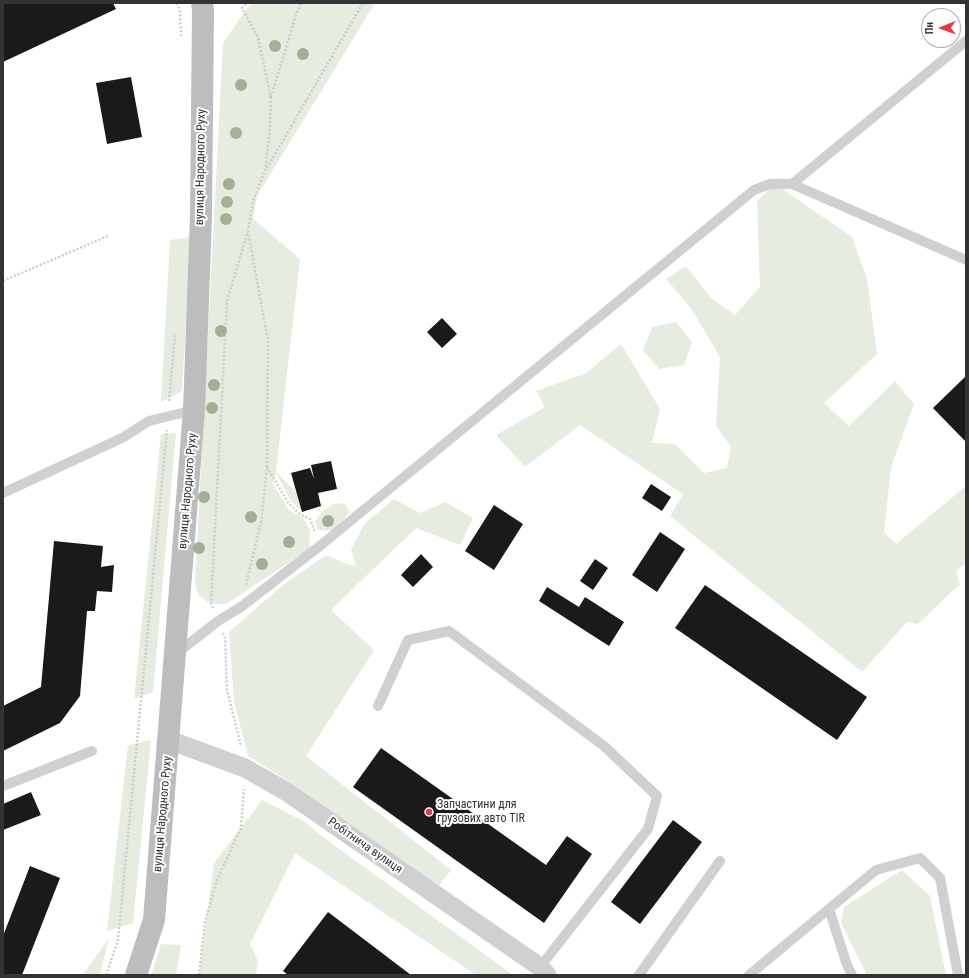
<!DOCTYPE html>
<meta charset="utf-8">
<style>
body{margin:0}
#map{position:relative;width:969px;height:978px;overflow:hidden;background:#fff;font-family:"Roboto Condensed",sans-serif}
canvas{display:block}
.frame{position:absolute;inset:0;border:4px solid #333;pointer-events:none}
.north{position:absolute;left:921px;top:8px;width:40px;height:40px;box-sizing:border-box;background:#fff;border:1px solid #adadad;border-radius:50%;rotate:269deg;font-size:11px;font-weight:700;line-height:16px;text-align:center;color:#333}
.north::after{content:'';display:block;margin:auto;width:14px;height:18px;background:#e63946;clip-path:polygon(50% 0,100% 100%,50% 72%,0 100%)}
</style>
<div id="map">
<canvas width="969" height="978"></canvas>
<div class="frame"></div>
<div class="north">Пн</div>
</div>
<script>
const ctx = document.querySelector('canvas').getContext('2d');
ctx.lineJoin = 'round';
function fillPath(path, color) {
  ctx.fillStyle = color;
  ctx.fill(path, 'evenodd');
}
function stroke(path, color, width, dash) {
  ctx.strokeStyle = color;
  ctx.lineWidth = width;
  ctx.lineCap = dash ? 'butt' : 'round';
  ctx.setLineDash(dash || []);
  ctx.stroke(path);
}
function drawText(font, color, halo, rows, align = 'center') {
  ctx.font = font + ' "Roboto Condensed",sans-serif';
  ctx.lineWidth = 4;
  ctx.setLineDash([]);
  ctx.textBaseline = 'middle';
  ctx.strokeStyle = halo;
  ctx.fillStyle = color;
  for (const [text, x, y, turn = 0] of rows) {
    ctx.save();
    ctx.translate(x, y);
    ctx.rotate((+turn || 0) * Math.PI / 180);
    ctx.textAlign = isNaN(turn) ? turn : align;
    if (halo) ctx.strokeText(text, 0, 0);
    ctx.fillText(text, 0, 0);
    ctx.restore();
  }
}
const green = new Path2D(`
 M252,3H375L257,196L253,219L300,259L276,472L297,493L302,512L291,501L276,473L273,483L288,509L303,518L310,530L309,549L226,604H211L199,596L195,584L223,43L247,8Z
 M775,184L852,237L867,279L877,354L824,403L849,426L895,381L914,404L891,467L884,533L896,544L966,486V563L956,571L960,584L918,624L907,622L862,672L670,516L683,494L580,425L525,467L496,435L545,407L536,391L586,373L621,344L660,409L652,443L675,444L704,473L727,468L731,447L716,426L720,357L691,308L666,279L686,266L711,298L735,315L760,287L757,201Z
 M191,237L182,391L161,402L170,240Z
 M676,322L692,342L684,365L659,369L643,350L652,327Z
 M176,433L153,692L134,699L161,434Z
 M394,499L420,513L445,502L473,518L460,545L416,528L331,610L374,650L306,756L451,870L438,887L294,785L248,756L234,701L229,632L283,585L326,555L349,565L356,566L351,549L365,523Z
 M344,503L350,512L332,531L318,530L315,521L322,512L333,504Z
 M151,740L133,923L107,931L128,745Z
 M262,800L305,822L323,837L513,975H476L295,853L250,944L258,961L256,975H199L214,863Z
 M902,870L930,896L946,975H867L841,923L844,907Z
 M109,938L100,975H83Z
 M161,944L181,945L176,975H151Z`);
const building = new Path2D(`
 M3,3H113L116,9L3,62Z
 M131,77L142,137L107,144L96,83Z
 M442,318L457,334L442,348L427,332Z
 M966,376V442L933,408Z
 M331,461L337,489L318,493L321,506L302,512L291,473L310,468L314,479L311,465Z
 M651,484L671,497L662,511L642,498Z
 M494,505L523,524L494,570L465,551Z
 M660,532L685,549L657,592L632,575Z
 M54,541L103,546L101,567L114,565L112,592L97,591L95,611H87L80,696L60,723L3,751V706L41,687Z
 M421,554L433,567L413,587L401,575Z
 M595,559L608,568L593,590L580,581Z
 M705,585L867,697L837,740L675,628Z
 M547,587L579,607L585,597L624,622L609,646L539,601Z
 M381,748L546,865L567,836L592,854L544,923L353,787Z
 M31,792L41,815L3,830V804Z
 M673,820L702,842L640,924L611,902Z
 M30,866L60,878L22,975H3V936Z
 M328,912L411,975H288L283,971Z`);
const path = new Path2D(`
 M177,3L180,10L181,36
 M271,97L297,12L301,3
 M267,168L363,3
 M3,281L108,236
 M169,401L175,335
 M267,467L289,504L300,514L310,519L315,532
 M246,585L261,522L267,467L268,341L248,232
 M213,608L211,604L227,301L248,231L253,201L265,170L270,128L271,98L258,37L242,8L247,3
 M223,633L225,637L227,690L241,746
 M106,975L118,940L167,430
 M199,975L205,922L217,880L241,828L244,789`);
const lane = new Path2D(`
 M792,184L966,41
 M3,493L122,438L149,421L194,410
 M176,654L218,621L241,607L321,545L754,190L770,184H792L966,260
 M378,706L408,640L449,631L604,746L657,796L648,829L540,967
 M3,786L92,751
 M829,909L847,965L852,975
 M639,975L720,861
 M749,975L876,870L920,858L940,878L958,975`);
const street = new Path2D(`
 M169,740L245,768L287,792L540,967L547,975`);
const secondary = new Path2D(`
 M136,975L154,920L194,410L201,216L203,10L202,3`);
const trees = [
 [275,46],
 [303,54],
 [241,85],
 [236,133],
 [229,184],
 [227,202],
 [226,219],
 [221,331],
 [214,385],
 [212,408],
 [204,497],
 [251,517],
 [328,521],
 [289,542],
 [199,548],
 [262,564]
];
const markers = [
 [429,812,4,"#e63946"]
];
const streetNames = [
 ["вулиця Народного Руху",201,167,-89],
 ["вулиця Народного Руху",188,491,-85],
 ["вулиця Народного Руху",163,814,-85],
 ["Робітнича вулиця",365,846,35]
];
const poiNames = [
 ["Запчастини для",437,805],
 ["грузових авто TIR",437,819]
];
fillPath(green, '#e6ecdf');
fillPath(building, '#1a1a1a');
stroke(path, '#cdcdcd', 2.5, [2, 2]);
stroke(lane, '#d0d0d0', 10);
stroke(street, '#d0d0d0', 19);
stroke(secondary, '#bdbdbd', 22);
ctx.fillStyle = '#a2b095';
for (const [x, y] of trees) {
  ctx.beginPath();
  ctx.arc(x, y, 6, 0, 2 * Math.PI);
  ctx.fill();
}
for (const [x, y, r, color] of markers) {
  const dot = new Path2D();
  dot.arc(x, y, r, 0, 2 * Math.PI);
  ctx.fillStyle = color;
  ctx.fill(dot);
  stroke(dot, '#fff', 1.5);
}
drawText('12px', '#333', '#fff', streetNames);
drawText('12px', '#333', '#fff', poiNames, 'left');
</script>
